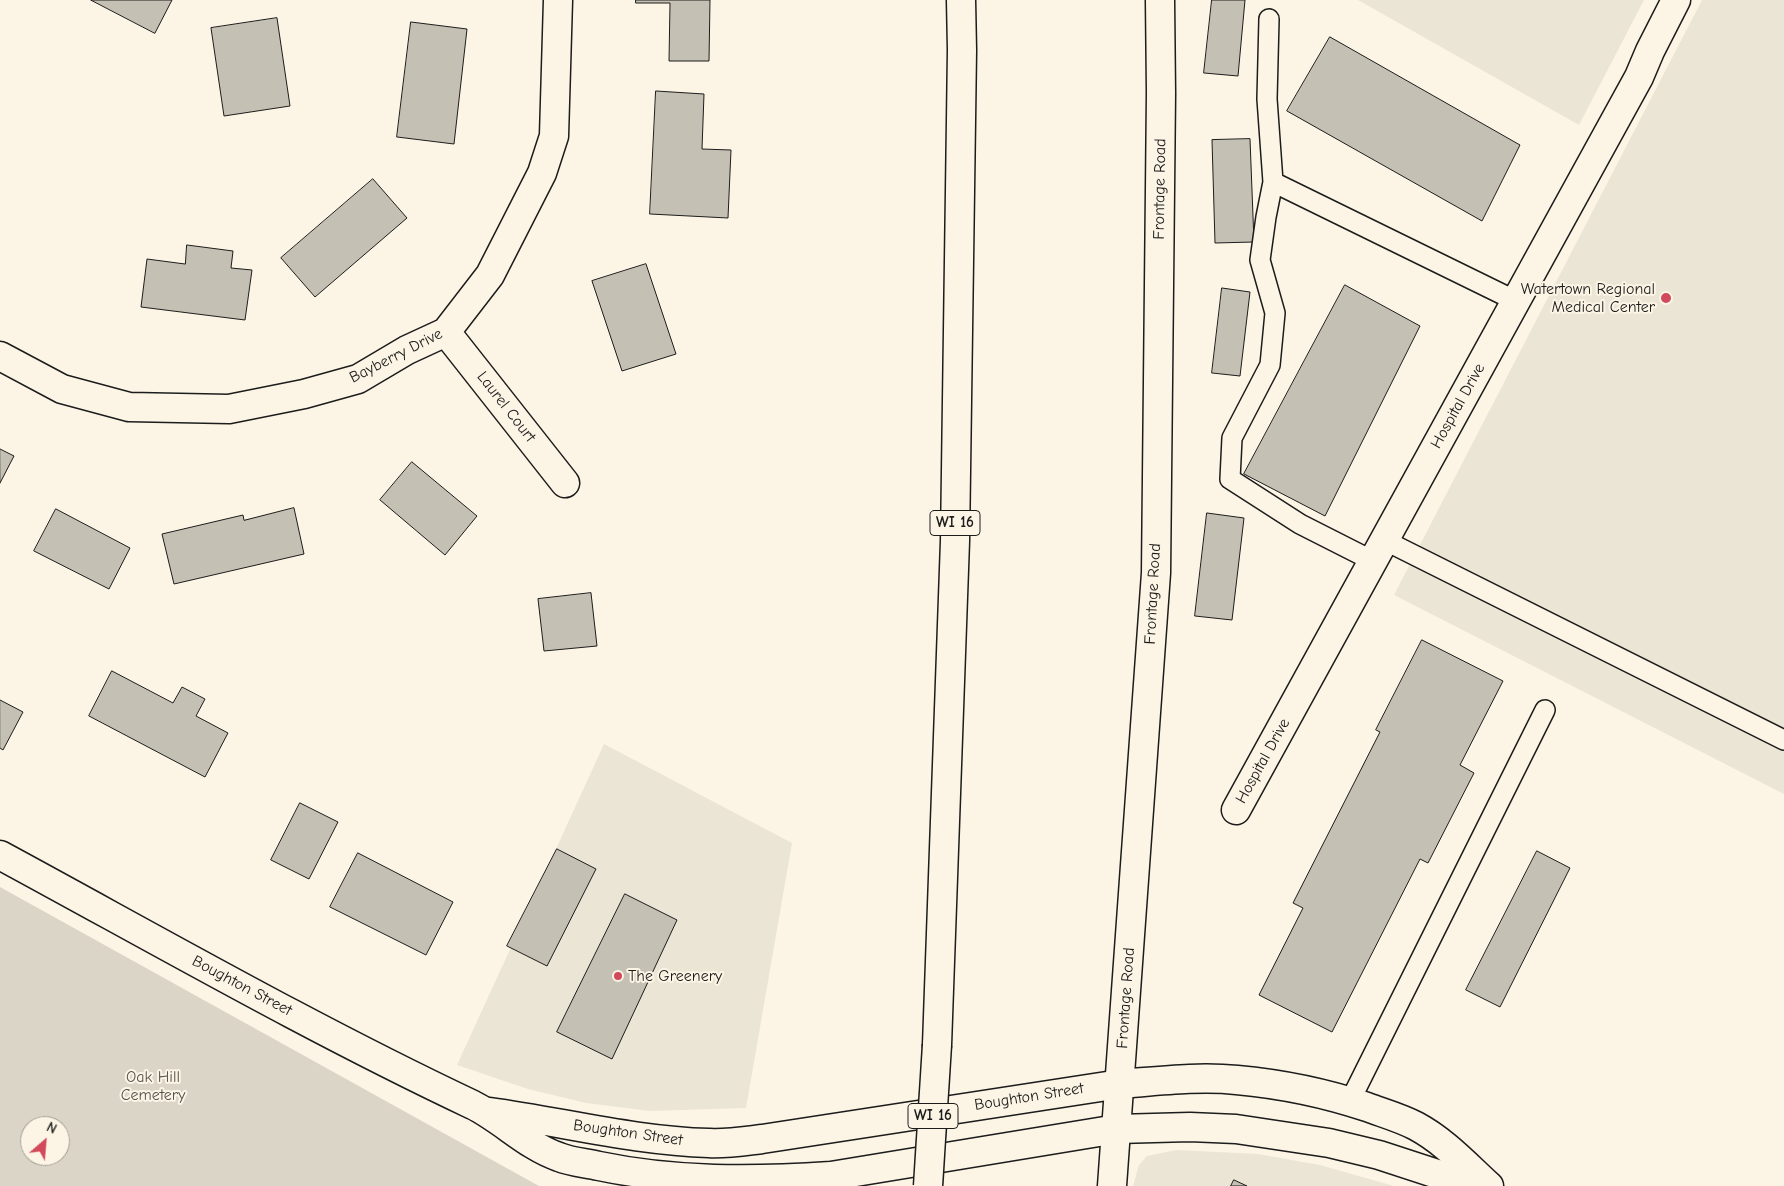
<!DOCTYPE html>
<style>
body{margin:0}
#map{position:relative;width:1784px;height:1186px;overflow:hidden;background:#fcf5e5;font-family:"Comic Neue",sans-serif}
canvas{display:block}
.north{position:absolute;left:20px;top:1116px;width:50px;height:50px;box-sizing:border-box;background:#fcf5e5;border:1px solid #a29e95;border-radius:50%;rotate:27deg;font-size:14px;font-weight:700;line-height:20px;text-align:center;color:#1c1c1c}
.north::after{content:'';display:block;margin:auto;width:18px;height:22px;background:#d1495b;clip-path:polygon(50% 0,100% 100%,50% 72%,0 100%)}
</style>
<div id="map">
<canvas width="1784" height="1186"></canvas>
<div class="north">N</div>
</div>
<script>
const ctx = document.querySelector('canvas').getContext('2d');
ctx.lineJoin = 'round';
function fillPath(path, color) {
  ctx.fillStyle = color;
  ctx.fill(path, 'evenodd');
}
function stroke(path, color, width, dash) {
  ctx.strokeStyle = color;
  ctx.lineWidth = width;
  ctx.lineCap = dash ? 'butt' : 'round';
  ctx.setLineDash(dash || []);
  ctx.stroke(path);
}
function drawText(font, color, halo, rows, align = 'center') {
  ctx.font = font + ' "Comic Neue",sans-serif';
  ctx.lineWidth = 4;
  ctx.setLineDash([]);
  ctx.textBaseline = 'middle';
  ctx.strokeStyle = halo;
  ctx.fillStyle = color;
  for (const [text, x, y, turn = 0] of rows) {
    ctx.save();
    ctx.translate(x, y);
    ctx.rotate((+turn || 0) * Math.PI / 180);
    ctx.textAlign = isNaN(turn) ? turn : align;
    if (halo) ctx.strokeText(text, 0, 0);
    ctx.fillText(text, 0, 0);
    ctx.restore();
  }
}
const built = new Path2D(`
 M1358,0H1644L1579,125Z
 M1702,0H1784V794L1394,595Z
 M604,744L792,843L746,1108L650,1111L586,1103L528,1089L457,1065Z
 M1176,1150L1258,1154L1320,1165L1394,1186H1133L1139,1165L1147,1156Z`);
const green = new Path2D(`
 M0,887L539,1186H0ZM30,1126H60V1156H30Z`);
const building = new Path2D(`
 M91,0H172L155,33Z
 M636,0H710L709,61H669L670,3H636Z
 M1212,0H1245L1238,76L1204,73Z
 M277,18L290,106L224,116L211,28Z
 M411,22L467,29L454,144L397,137Z
 M1330,37L1520,145L1482,221L1287,111Z
 M656,91L704,94L702,149L731,150L728,218L650,214Z
 M1250,139L1254,242L1215,243L1212,140Z
 M373,179L407,218L315,297L281,258Z
 M187,245L233,251L231,268L252,270L245,320L141,307L147,259L185,264Z
 M646,264L676,354L622,371L592,281Z
 M1345,285L1420,326L1325,516L1244,474Z
 M1222,288L1250,292L1240,376L1212,373Z
 M0,449L14,456L0,483Z
 M412,462L477,516L445,555L380,500Z
 M294,508L304,554L174,584L162,534L243,515L244,520Z
 M56,509L130,548L109,589L34,551Z
 M1207,513L1244,518L1232,620L1195,616Z
 M591,593L597,646L544,651L538,599Z
 M1422,640L1503,681L1460,765L1474,773L1428,863L1420,859L1332,1032L1259,995L1303,908L1293,903L1380,732L1376,730Z
 M112,671L173,703L182,687L205,699L196,716L228,733L205,777L89,716Z
 M0,700L23,712L3,750L0,748Z
 M300,803L338,822L309,879L271,860Z
 M557,849L596,869L547,966L507,946Z
 M1537,851L1570,868L1500,1007L1466,990Z
 M358,853L453,902L426,955L330,907Z
 M625,894L677,920L612,1059L557,1032Z
 M1234,1180L1247,1186H1231Z`);
const lane = new Path2D(`
 M1269,19L1267,99L1273,182L1516,301
 M1273,182L1266,217L1260,260L1275,313L1270,365L1232,438L1230,479L1300,524L1373,561
 M1384,540L1784,740
 M1350,1101L1545,710`);
const street = new Path2D(`
 M446,332L565,483
 M0,356L62,389L129,407L229,409L304,394L358,379L407,350L446,332L490,275L542,173L554,136L558,0
 M1236,810L1639,77L1650,51L1676,0
 M1112,1186L1156,573L1161,93L1160,0`);
const secondary = new Path2D(`
 M0,855C157,940 312,1029 473,1105C503,1120 527,1146 559,1157C571,1162 586,1163 599,1166C675,1182 753,1181 831,1176L1117,1129L1190,1127L1236,1129L1329,1143L1379,1155L1474,1186
 M490,1112C563,1122 635,1141 709,1143C726,1144 745,1141 762,1139L1120,1084C1159,1081 1199,1076 1237,1080C1281,1084 1325,1093 1367,1107C1383,1113 1401,1118 1416,1126C1444,1141 1466,1165 1489,1186`);
const highway = new Path2D(`
 M937,1045L955,541L962,50L961,0`);
const highwayBridge = new Path2D(`
 M928,1186L937,1045`);
const markers = [
 [1666,298,6,"#d1495b"],
 [618,976,5,"#d1495b"]
];
const shields = [
 [955,523,50],
 [933,1116,50]
];
const shieldNames = [
 ["WI 16",955,523],
 ["WI 16",933,1116]
];
const streetNames = [
 ["Frontage Road",1160,189,-89],
 ["Bayberry Drive",396,356,-27],
 ["Hospital Drive",1458,406,-61],
 ["Laurel Court",506,407,52],
 ["Frontage Road",1153,594,-87],
 ["Hospital Drive",1263,761,-61],
 ["Boughton Street",242,986,28],
 ["Frontage Road",1126,998,-86],
 ["Boughton Street",1029,1097,-9],
 ["Boughton Street",628,1133,8]
];
const poiNames = [
 ["Watertown Regional",1655,289],
 ["Medical Center",1655,307],
 ["The Greenery",628,976,"left"]
];
const parkNames = [
 ["Oak Hill",153,1077],
 ["Cemetery",153,1095]
];
fillPath(built, '#ebe5d6');
fillPath(green, '#dbd5c8');
fillPath(building, '#c4c0b3');
stroke(building, '#1c1c1c', 1);
stroke(lane, '#1c1c1c', 22);
stroke(street, '#1c1c1c', 31);
stroke(secondary, '#1c1c1c', 31);
stroke(highway, '#1c1c1c', 31);
stroke(lane, '#fcf5e5', 19);
stroke(street, '#fcf5e5', 28);
stroke(secondary, '#fcf5e5', 28);
stroke(highway, '#fcf5e5', 28);
stroke(highwayBridge, '#1c1c1c', 31, []);
stroke(highwayBridge, '#fcf5e5', 28);
for (const [x, y, r, color] of markers) {
  const dot = new Path2D();
  dot.arc(x, y, r, 0, 2 * Math.PI);
  ctx.fillStyle = color;
  ctx.fill(dot);
  stroke(dot, '#fcf5e5', 2);
}
for (const [x, y, w] of shields) {
  const box = new Path2D();
  box.roundRect(x - w / 2, y - 12.5, w, 25, 4);
  ctx.fillStyle = '#fcf5e5';
  ctx.fill(box);
  stroke(box, '#1c1c1c', 1);
}
drawText('bold 15px', '#1c1c1c', null, shieldNames);
drawText('16px', '#1c1c1c', '#fcf5e5', streetNames);
drawText('16px', '#1c1c1c', '#fcf5e5', poiNames, 'right');
drawText('16px', '#555450', '#fcf5e5', parkNames);
</script>
